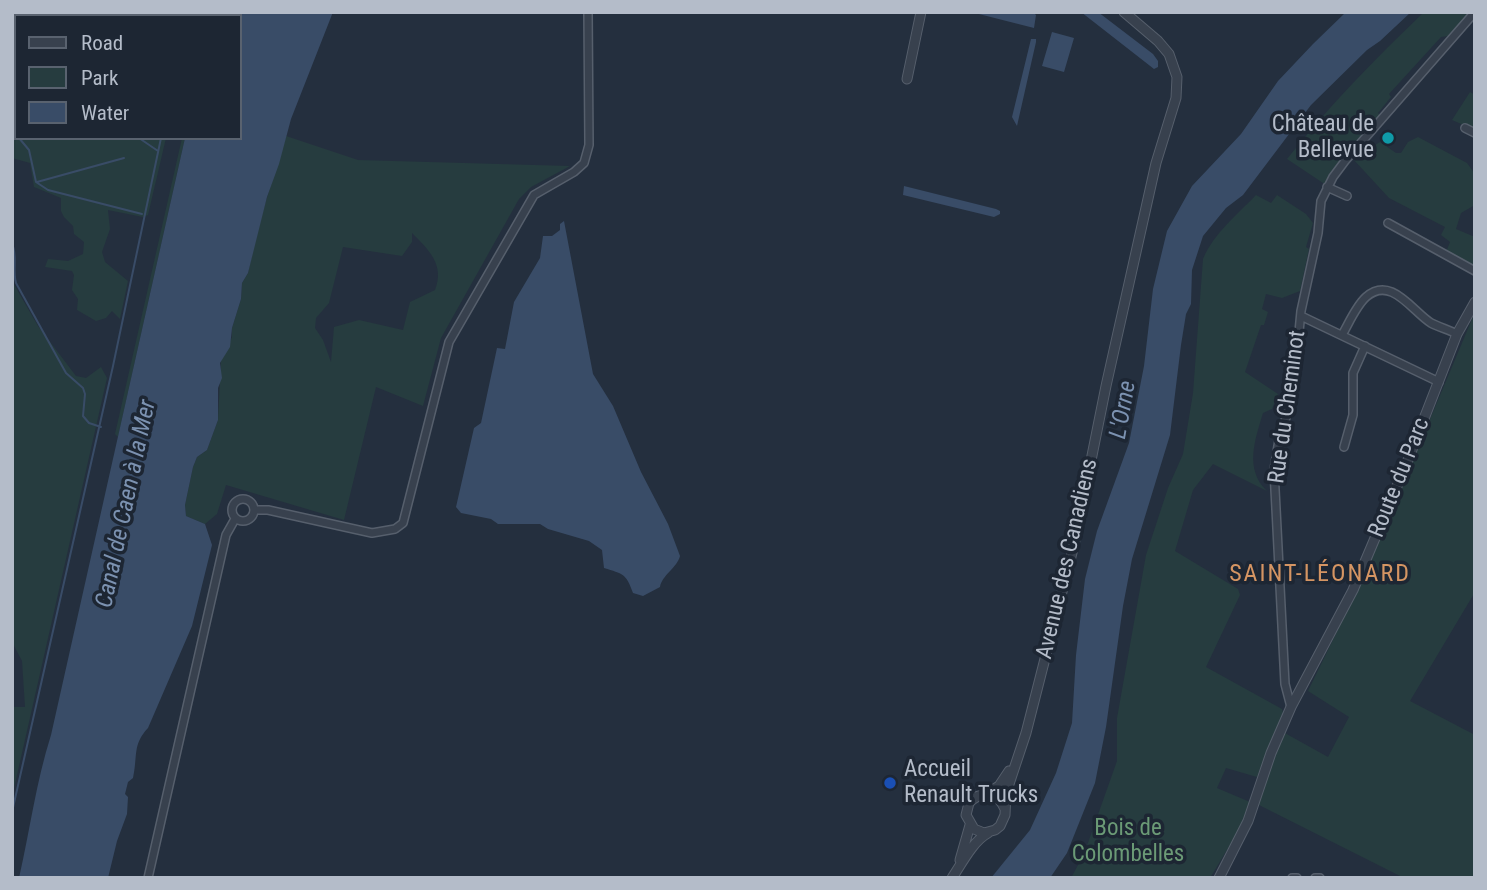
<!DOCTYPE html>
<meta charset="utf-8">
<style>
body{margin:0}
#map{position:relative;width:1487px;height:890px;overflow:hidden;background:#242f3e;font-family:"Roboto Condensed",sans-serif}
canvas{display:block}
.frame{position:absolute;inset:0;border:14px solid #b4bcc9;pointer-events:none}
.legend{position:absolute;left:14px;top:14px;width:228px;height:126px;box-sizing:border-box;background:#1d2633;border:2px solid #59626f;margin:0;padding:9px 12px;list-style:none;font-size:21px;color:#b4bcc9}
.legend li{display:flex;align-items:center;gap:14px;height:35px}
.legend b{width:35px;border:2px solid #59626f}
</style>
<div id="map">
<canvas width="1487" height="890"></canvas>
<div class="frame"></div>
<ul class="legend">
<li><b style="height:9px;background:#38414e"></b>Road</li>
<li><b style="height:19px;background:#263c3f"></b>Park</li>
<li><b style="height:19px;background:#394c67"></b>Water</li>
</ul>
</div>
<script>
const ctx = document.querySelector('canvas').getContext('2d');
ctx.lineJoin = 'round';
function fillPath(path, color) {
  ctx.fillStyle = color;
  ctx.fill(path, 'evenodd');
}
function stroke(path, color, width, dash) {
  ctx.strokeStyle = color;
  ctx.lineWidth = width;
  ctx.lineCap = dash ? 'butt' : 'round';
  ctx.setLineDash(dash || []);
  ctx.stroke(path);
}
function drawText(font, color, halo, rows, align = 'center') {
  ctx.font = font + ' "Roboto Condensed",sans-serif';
  ctx.lineWidth = 7;
  ctx.setLineDash([]);
  ctx.textBaseline = 'middle';
  ctx.strokeStyle = halo;
  ctx.fillStyle = color;
  for (const [text, x, y, turn = 0] of rows) {
    ctx.save();
    ctx.translate(x, y);
    ctx.rotate((+turn || 0) * Math.PI / 180);
    ctx.textAlign = isNaN(turn) ? turn : align;
    if (halo) ctx.strokeText(text, 0, 0);
    ctx.fillText(text, 0, 0);
    ctx.restore();
  }
}
const green = new Path2D(`
 M12,12H195L194,16H16V138H166L148,215L143,217L108,210L110,229L102,252L105,262L128,281L120,319L112,311L106,318L96,321L77,310L78,299L72,290L74,275L72,271L45,267L48,259L68,261L83,254L84,242L74,234L73,226L64,217L61,211V198L34,187L30,163L12,158Z
 M1424,12H1470L1448,36L1441,37L1389,94L1391,97L1378,113L1382,117L1334,169L1326,185L1287,159C1329,106 1375,59 1424,12Z
 M1470,92L1475,95V130L1452,120Z
 M286,136L358,160L570,166L531,187L519,199L441,338L423,406L376,387L344,520L226,485L217,514L205,524L186,516L185,505L193,467L197,457L207,450L218,420L221,361L232,337V328L241,299L242,283L248,273L257,230ZM412,233C429,250 445,265 435,290L410,302L403,330L359,320L334,327L331,362L323,340L315,328L316,318L329,303L343,247L402,256L412,242Z
 M1418,137L1467,163L1475,174V205L1461,213L1456,229L1475,237V267L1446,252L1450,242L1441,235L1445,227L1389,198L1353,159L1366,144L1372,147L1380,142L1396,153H1401L1408,142Z
 M182,138H185L118,437L115,434Z
 M1256,195L1271,203L1277,195L1306,214L1313,223L1306,247L1309,249L1300,291L1282,298L1266,294L1262,309L1268,312L1264,325H1261L1245,372L1278,394L1272,409L1263,413C1255,440 1244,469 1267,491L1213,464L1193,490L1175,551L1238,589L1240,595L1206,667L1282,709L1283,713L1257,777L1226,768L1217,788L1250,802L1242,825L1210,878H1071L1084,854L1117,761V718L1146,555L1168,488L1183,454L1193,393L1203,259C1214,233 1237,215 1256,195Z
 M12,281L38,326L76,376L86,378L101,367L107,378L12,797V707H25L22,661L12,642Z
 M1475,312V592L1410,701L1475,735V878H1404L1257,804L1283,732L1328,757L1349,717L1308,691L1365,574Z`);
const water = new Path2D(`
 M213,12H333L291,119L279,164L267,197L248,273L242,283L241,299L232,328L230,347L220,363L222,378L218,388V420L207,450L197,457L193,467L185,505L186,516L205,524L212,545L192,626L148,728C132,745 138,756 133,778L128,782L125,794L128,797L127,814L117,841L108,878H19C30,830 36,782 51,735L185,138H240V16H212Z
 M971,12H1033L1036,15L1034,28Z
 M1081,12H1098L1153,54L1158,61V67L1154,69Z
 M1346,12H1411L1380,41L1367,50L1311,105L1243,195L1226,208L1203,236L1192,270L1191,304L1186,314L1181,345L1170,435L1132,559L1123,606L1106,727L1095,783L1067,853L1050,878H991L1030,830L1056,773L1072,723L1076,655L1085,579L1097,531L1129,443L1144,366L1153,289L1167,231L1192,186L1241,134L1278,81L1313,44Z
 M1052,32L1074,38L1064,72L1042,66Z
 M1031,39H1036V42L1017,126L1012,117Z
 M904,186L996,209L1000,211V214L994,217L903,195Z
 M564,221L593,374L613,406L641,472L668,524L680,556C677,568 662,575 660,587L643,596L633,593C626,573 623,574 604,568L602,550L589,541L548,529L540,524H498L491,519L461,513L456,507L474,428L481,423L497,348L505,349L514,302L540,258L543,236H552L560,230V224Z`);
const stream = new Path2D(`
 M67,12L73,16
 M190,16V12
 M12,27L16,25
 M12,68L15,75L13,131L16,134
 M19,138L29,150L36,182L48,190L142,214
 M139,138L158,151
 M37,182L124,158
 M12,244C18,257 12,269 16,283L66,373L83,388L85,394L83,416L89,423L101,427
 M12,812L113,366L161,138`);
const minor = new Path2D(`
 M1465,128L1475,133
 M1327,187L1347,196
 M1388,223L1475,271
 M1301,316L1439,382
 M1342,335C1349,323 1356,306 1366,297C1391,275 1412,311 1431,323C1439,327 1449,330 1457,334
 M1344,447L1353,415V373L1365,346
 M232 510a11 11 0 1 1 22 0a11 11 0 1 1-22 0Z
 M254,510H268L372,533L395,529L403,523L449,342L534,195L574,172L584,163L589,145L588,12
 M1291,707L1285,684L1274,470L1279,440L1293,395L1301,311L1318,233L1321,201L1333,177L1345,161L1475,12
 M148,878L226,535L235,519
 M1292,878H1297
 M1315,878H1320`);
const tertiary = new Path2D(`
 M907,79L921,12
 M986,794L999,786L1009,771
 M1005,809C998,792 981,790 969,803L966,815L974,829L984,833L995,830L1000,826L1005,815L1006,793L1026,733L1074,545L1106,386L1156,163L1176,98L1177,77L1169,54L1158,41L1124,12
 M960,860L970,825
 M952,878C962,863 973,841 988,833
 M1219,878L1248,821L1271,753L1291,707L1353,590L1406,465L1457,334L1475,302`);
const markers = [
 [1388,138,7,"#0f9aa8"],
 [890,783,7,"#1a4fb4"]
];
const poiNames = [
 ["Château de",1374,125],
 ["Bellevue",1374,151],
 ["Accueil",904,770,"left"],
 ["Renault Trucks",904,796,"left"]
];
const streetNames = [
 ["Rue du Cheminot",1288,407,-82],
 ["Route du Parc",1400,478,-68],
 ["Avenue des Canadiens",1068,559,-77]
];
const parkNames = [
 ["Bois de",1128,829],
 ["Colombelles",1128,855]
];
const waterNames = [
 ["L'Orne",1124,410,-80],
 ["Canal de Caen à la Mer",127,504,-78]
];
const neighbourhoodNames = [
 ["SAINT-LÉONARD",1320,575]
];
fillPath(green, '#263c3f');
fillPath(water, '#394c67');
stroke(stream, '#394c67', 2);
stroke(minor, '#565f6c', 10);
stroke(tertiary, '#565f6c', 11);
stroke(minor, '#38414e', 7);
stroke(tertiary, '#38414e', 9);
for (const [x, y, r, color] of markers) {
  const dot = new Path2D();
  dot.arc(x, y, r, 0, 2 * Math.PI);
  ctx.fillStyle = color;
  ctx.fill(dot);
  stroke(dot, '#1d2633', 2.5);
}
drawText('23px', '#b4bcc9', '#1d2633', poiNames, 'right');
drawText('23px', '#b4bcc9', '#1d2633', streetNames);
drawText('23px', '#6b9a76', '#1d2633', parkNames);
drawText('italic 24px', '#7c92b1', '#1d2633', waterNames);
ctx.letterSpacing = '2px';
drawText('24px', '#d59563', '#1d2633', neighbourhoodNames);
ctx.letterSpacing = '0px';
</script>
